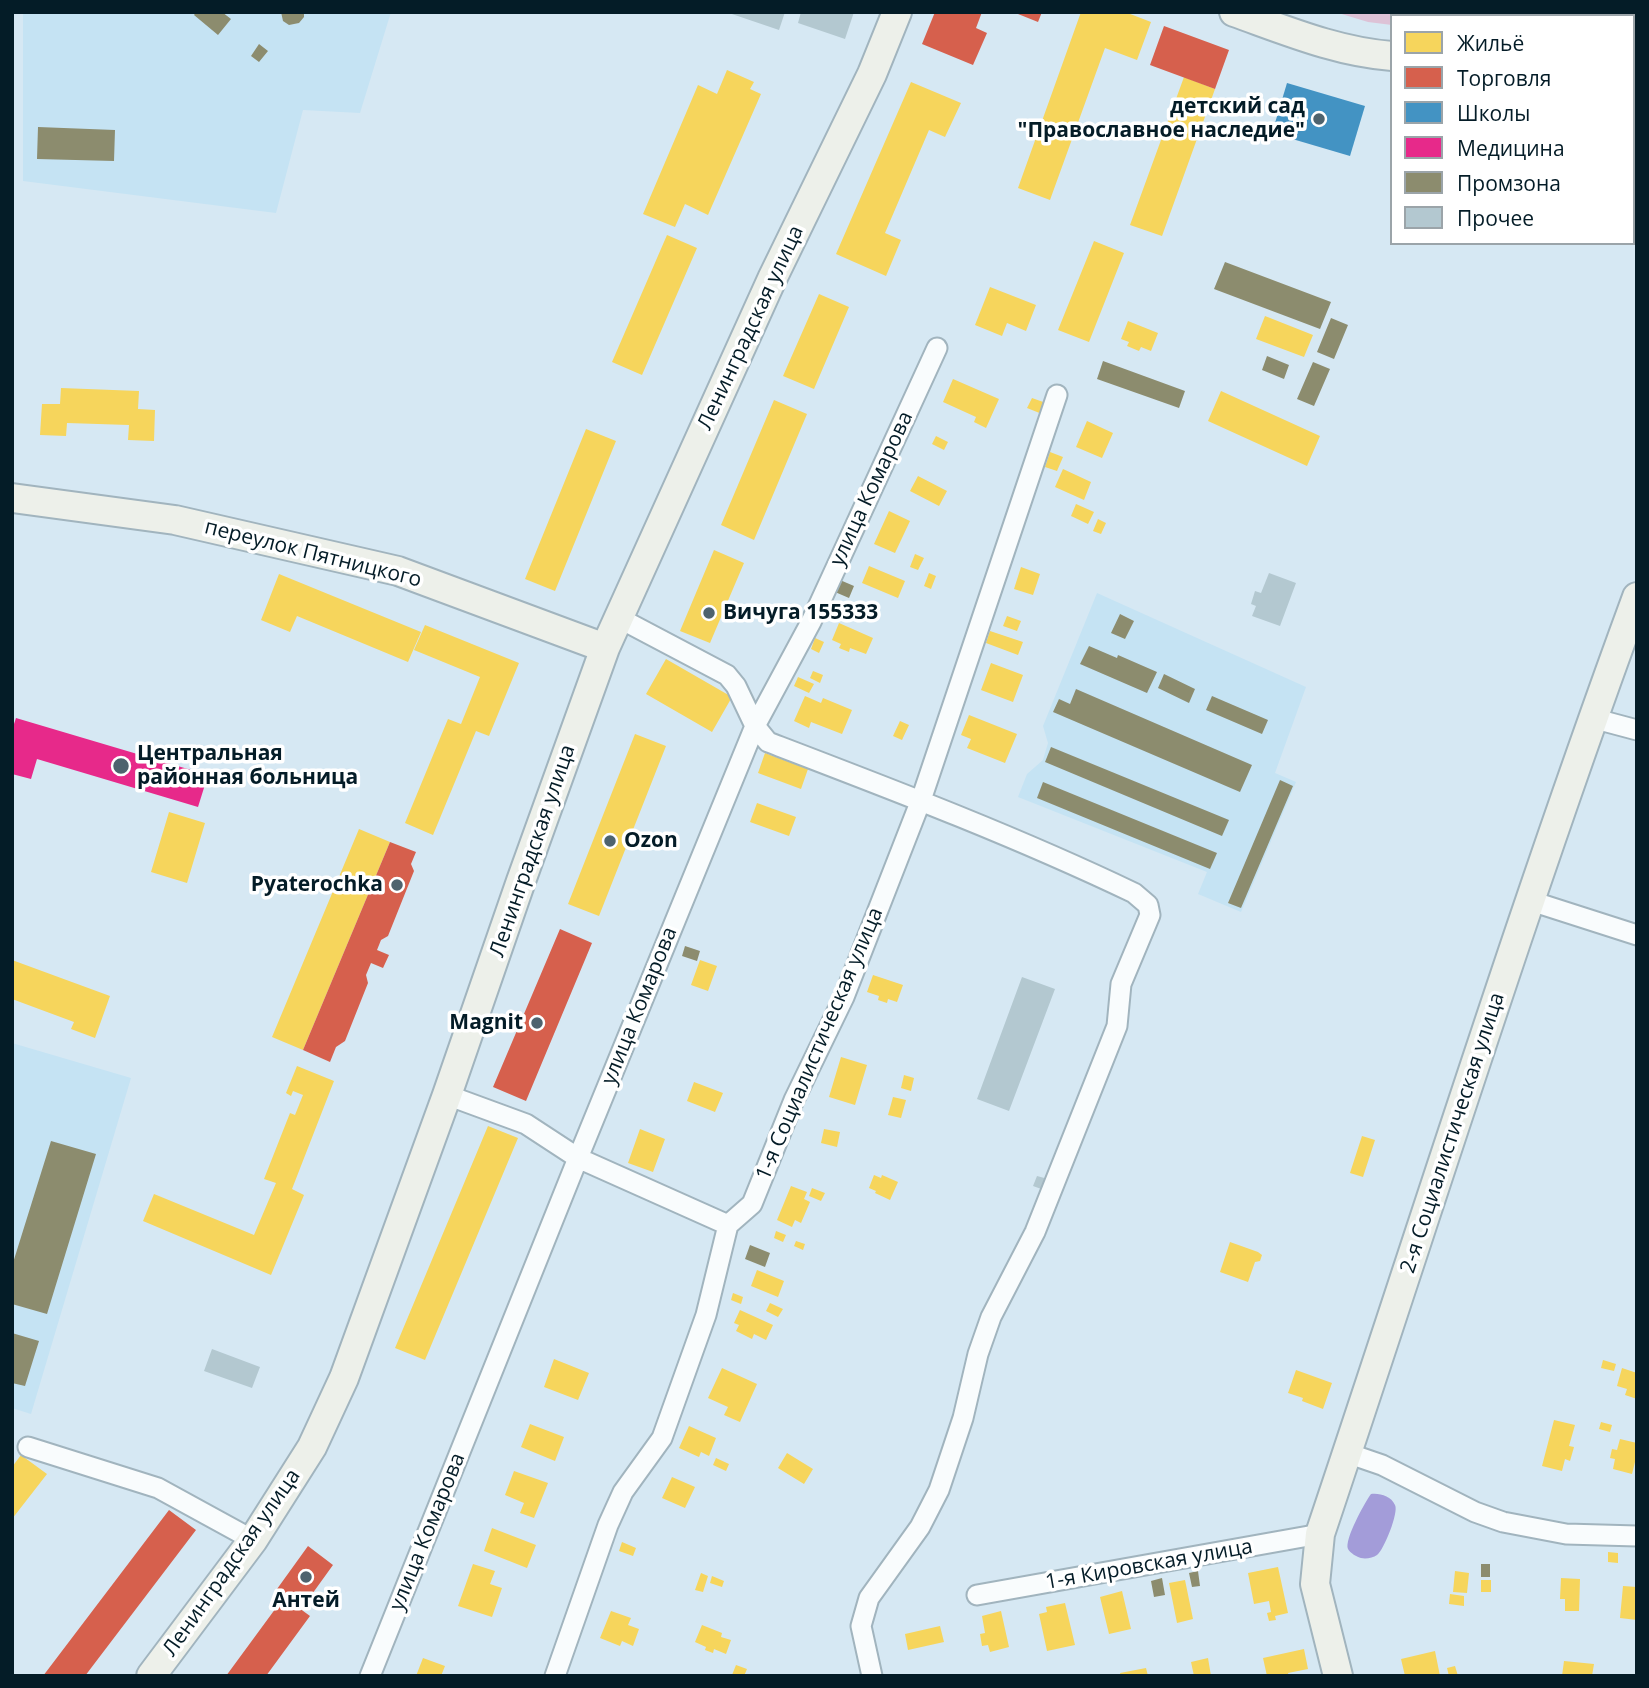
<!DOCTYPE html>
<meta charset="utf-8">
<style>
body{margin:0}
#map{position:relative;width:1649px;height:1688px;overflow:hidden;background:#d6e8f3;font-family:"Open Sans",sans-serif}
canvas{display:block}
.frame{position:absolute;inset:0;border:14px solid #041c27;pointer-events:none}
.legend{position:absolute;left:1390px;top:14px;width:245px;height:231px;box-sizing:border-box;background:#fff;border:2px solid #9ba4a9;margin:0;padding:9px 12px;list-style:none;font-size:21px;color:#041c27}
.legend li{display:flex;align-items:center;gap:14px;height:35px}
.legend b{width:35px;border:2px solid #9ba4a9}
</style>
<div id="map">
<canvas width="1649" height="1688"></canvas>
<div class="frame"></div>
<ul class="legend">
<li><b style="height:19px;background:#f6d55c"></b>Жильё</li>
<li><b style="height:19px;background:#d6604d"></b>Торговля</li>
<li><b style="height:19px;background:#4393c3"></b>Школы</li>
<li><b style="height:19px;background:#e7298a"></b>Медицина</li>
<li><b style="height:19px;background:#8c8c6e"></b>Промзона</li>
<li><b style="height:19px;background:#b3c8d0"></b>Прочее</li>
</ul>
</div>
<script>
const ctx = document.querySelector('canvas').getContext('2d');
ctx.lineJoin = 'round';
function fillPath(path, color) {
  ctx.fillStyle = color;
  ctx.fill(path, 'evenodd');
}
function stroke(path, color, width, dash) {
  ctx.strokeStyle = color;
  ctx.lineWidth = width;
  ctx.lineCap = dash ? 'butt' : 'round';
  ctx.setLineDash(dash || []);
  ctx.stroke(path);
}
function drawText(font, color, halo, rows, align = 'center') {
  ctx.font = font + ' "Open Sans",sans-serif';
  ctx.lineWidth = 7;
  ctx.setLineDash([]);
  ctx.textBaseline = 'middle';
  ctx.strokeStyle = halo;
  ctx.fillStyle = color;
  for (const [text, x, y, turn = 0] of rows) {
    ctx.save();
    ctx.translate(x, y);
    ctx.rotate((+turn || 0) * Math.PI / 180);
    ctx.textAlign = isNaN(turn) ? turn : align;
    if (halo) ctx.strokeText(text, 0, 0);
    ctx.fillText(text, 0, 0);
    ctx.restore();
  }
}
const built = new Path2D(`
 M23,12H391L360,113L303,110L276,213L23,181Z
 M1097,593L1306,687L1275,773L1296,782L1241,912L1198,894L1207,872L1018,797L1027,774L1043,760L1048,743L1043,726Z
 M12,1043L131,1078L31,1414L12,1408Z`);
const green = new Path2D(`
 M1335,12H1505L1498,16H1392V25L1368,22Z`);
const water = new Path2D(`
 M1371,1494C1380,1493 1391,1496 1395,1505C1399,1512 1384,1550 1377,1555C1373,1558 1366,1559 1361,1558C1357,1557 1350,1553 1348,1549C1344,1540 1365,1502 1371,1494Z`);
const homes = new Path2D(`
 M1081,12H1125L1151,22L1137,60L1105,48L1050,200L1018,188Z
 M727,70L754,82L750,89L761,94L708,215L685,204L675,227L643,214L698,85L717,94Z
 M1184,77L1215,89L1162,236L1130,225Z
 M911,82L961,103L945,137L929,130L885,233L901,240L886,276L836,254Z
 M667,235L697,248L642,375L612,362Z
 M1094,241L1124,253L1089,342L1058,330Z
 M990,287L1036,305L1026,331L1007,323L1002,336L975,325Z
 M819,294L849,307L814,389L783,376Z
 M1265,316L1313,335L1304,357L1256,339Z
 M1128,321L1158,333L1151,351L1141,347L1139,351L1127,346L1129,342L1121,339Z
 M953,379L999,399L986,428L974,422L976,417L943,402Z
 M61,388L139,391L138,409L155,410L154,441L128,440L129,425L67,423L66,436L40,435L42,404H60Z
 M1221,391L1320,436L1307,466L1208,421Z
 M1032,398L1046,403L1042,414L1027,408Z
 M774,400L807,414L754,540L721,525Z
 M1087,421L1113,433L1102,458L1076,447Z
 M586,429L616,441L555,591L525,579Z
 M936,436L948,442L944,450L932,444Z
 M1050,452L1063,457L1057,471L1045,467Z
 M1063,469L1091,482L1084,500L1055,487Z
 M918,476L947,491L939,506L910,491Z
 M1076,504L1094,512L1088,524L1071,516Z
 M889,511L910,521L895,553L874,544Z
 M1098,519L1106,523L1101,534L1093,531Z
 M714,550L744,563L710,643L680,631Z
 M915,554L924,558L918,570L910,567Z
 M869,566L905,581L898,598L862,583Z
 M1021,567L1040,574L1033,595L1014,589Z
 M929,573L936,576L931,589L924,586Z
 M279,574L421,632L408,662L297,616L290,632L261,620Z
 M1007,616L1021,621L1017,631L1003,626Z
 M839,623L873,638L866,654L850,648L849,652L839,648L841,644L832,640Z
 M425,625L519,663L489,736L476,731L433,835L405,823L448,719L461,724L480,677L414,650Z
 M990,631L1023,642L1018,655L986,643Z
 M815,638L824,642L819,653L811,649Z
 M666,659L732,697L712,732L646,694Z
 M991,663L1023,675L1013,702L981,690Z
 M813,671L823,675L820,683L810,678Z
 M798,677L814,684L809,693L794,686Z
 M805,696L821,703L823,698L852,710L842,734L811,722L809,728L794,721Z
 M969,715L1017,734L1005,763L967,748L971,739L961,735Z
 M900,721L909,725L902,740L893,736Z
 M635,734L666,746L599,916L568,904Z
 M765,753L808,769L801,789L758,773Z
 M757,803L796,817L789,836L750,822Z
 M169,812L205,823L187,883L151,872Z
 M359,829L390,842L303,1050L272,1037Z
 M12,960L110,996L95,1038L71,1029L74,1022L12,999Z
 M700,960L717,966L708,991L691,985Z
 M873,975L903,985L897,1002L888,999L887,1003L878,1000L879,996L867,992Z
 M841,1057L867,1065L855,1105L829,1097Z
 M297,1066L334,1081L292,1189L304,1195L271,1275L143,1221L154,1194L254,1235L276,1183L264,1179L290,1113L295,1115L303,1095L293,1091L291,1096L286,1093Z
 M904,1075L914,1078L911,1091L901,1088Z
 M694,1082L723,1093L715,1112L687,1101Z
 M893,1097L906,1100L901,1118L888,1115Z
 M488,1126L518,1138L425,1360L395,1348Z
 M640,1129L665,1139L653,1172L628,1163Z
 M824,1129L840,1132L837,1147L821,1143Z
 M1362,1136L1375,1140L1363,1177L1350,1173Z
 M874,1175L881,1178L882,1175L898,1182L890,1200L875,1193L876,1191L869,1188Z
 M791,1186L807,1192L804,1199L810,1202L801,1223L795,1220L792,1227L777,1220Z
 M812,1188L825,1193L821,1201L809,1196Z
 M776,1231L786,1235L783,1242L774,1238Z
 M796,1241L805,1244L803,1250L794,1246Z
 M1230,1242L1258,1252L1262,1255L1260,1261L1255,1262L1248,1282L1220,1272Z
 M757,1270L784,1281L778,1297L751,1286Z
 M733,1293L743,1297L741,1304L731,1300Z
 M770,1303L783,1309L778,1317L766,1311Z
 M740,1310L773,1325L766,1340L754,1334L752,1339L736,1331L739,1325L734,1323Z
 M554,1359L589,1373L578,1400L544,1387Z
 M1603,1360L1616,1364L1614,1371L1601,1368Z
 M722,1368L757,1384L740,1422L724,1415L728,1407L708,1398Z
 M1622,1368L1637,1373V1399L1625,1395L1627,1389L1617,1386Z
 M1296,1370L1332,1383L1323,1409L1302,1401L1303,1398L1288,1393Z
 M1554,1420L1575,1425L1569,1446L1574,1447L1570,1461L1565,1459L1562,1471L1542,1466Z
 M1601,1422L1612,1425L1610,1432L1599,1429Z
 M530,1424L564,1437L555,1461L521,1447Z
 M689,1426L716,1438L709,1456L701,1452L699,1457L679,1448Z
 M1620,1439L1637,1443V1454L1632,1474L1613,1469L1615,1459L1610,1458L1612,1449L1617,1450Z
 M787,1453L813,1469L804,1484L778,1468Z
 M21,1455L47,1474L12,1519V1467Z
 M716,1458L729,1464L726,1471L713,1465Z
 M514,1471L548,1483L534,1518L520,1513L524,1503L505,1495Z
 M672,1477L695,1487L685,1508L662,1498Z
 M492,1528L536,1545L527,1568L484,1551Z
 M622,1542L636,1548L633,1556L619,1551Z
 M1608,1552L1618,1553V1563L1608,1562Z
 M473,1564L495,1571L490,1584L502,1588L492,1617L458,1606Z
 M1278,1567L1288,1613L1275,1616L1276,1620L1269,1621L1267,1613L1271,1612L1269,1601L1254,1604L1248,1573Z
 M1455,1571L1469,1573L1467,1593L1453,1592Z
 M701,1573L708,1576L703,1592L695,1590Z
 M712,1576L724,1581L722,1587L710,1583Z
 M1561,1578L1580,1579L1579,1611H1565V1599H1560Z
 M1185,1580L1193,1619L1177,1623L1169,1583Z
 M1481,1580H1491V1592H1481Z
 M1623,1586L1637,1587V1620L1620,1618Z
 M1122,1591L1131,1629L1109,1634L1100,1597Z
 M1450,1594L1464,1596V1606L1449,1604Z
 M1065,1603L1075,1645L1047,1651L1039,1614L1047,1612L1046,1607Z
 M611,1611L631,1618L628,1625L639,1629L633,1646L622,1641L620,1646L600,1638Z
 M1001,1611L1009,1647L990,1652L988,1645L982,1646L980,1634L985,1633L982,1616Z
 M702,1625L722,1633L721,1637L731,1640L726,1654L714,1649L713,1653L705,1650L706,1647L695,1642Z
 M940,1626L944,1642L908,1650L905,1634Z
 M1304,1649L1308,1669L1288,1673L1289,1676H1267L1263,1658Z
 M1435,1651L1440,1676H1405L1401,1659Z
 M423,1658L445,1666L441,1676H416Z
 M1208,1658L1211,1676H1194L1191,1662Z
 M1564,1661L1594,1664L1592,1676H1562Z
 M736,1665L747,1669L744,1676L732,1675Z
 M1455,1666L1458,1676H1449L1447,1668Z
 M1146,1668L1148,1676H1121L1120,1673Z`);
const shops = new Path2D(`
 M935,12H982L976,28L987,33L973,65L922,44Z
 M1013,12H1042L1038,22Z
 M1164,26L1229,50L1215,89L1150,65Z
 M390,842L416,852L411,864L414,871L388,936L381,940L377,950L389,955L383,968L371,963L366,975L368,983L345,1041L336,1047L330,1062L303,1050Z
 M560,929L592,943L526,1101L493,1087Z
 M169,1510L196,1530L85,1676H43Z
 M308,1546L333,1565L302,1608L277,1589Z
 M284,1597L310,1616L266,1676H226Z`);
const schools = new Path2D(`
 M1287,83L1365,106L1350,156L1272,133Z`);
const health = new Path2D(`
 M16,718L208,775L198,807L37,759L31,779L12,774V730Z`);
const industry = new Path2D(`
 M196,12H222L231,19L218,35L194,15Z
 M281,12H304V17L299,23L289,25L283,21Z
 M259,44L268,51L259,62L251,56Z
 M38,127L115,130L114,161L37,159Z
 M1225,262L1331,302L1320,329L1214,289Z
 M1331,318L1348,325L1334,359L1317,352Z
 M1267,356L1289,365L1284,379L1262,370Z
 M1103,361L1185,391L1179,408L1097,379Z
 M1313,362L1330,369L1314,406L1297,399Z
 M840,580L854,586L849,598L835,592Z
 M829,602L843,608L840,617L826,612Z
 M1120,614L1134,621L1125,639L1111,633Z
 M1089,646L1117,658L1118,655L1157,672L1147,693L1080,664Z
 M1164,674L1195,689L1189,703L1158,688Z
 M1076,689L1252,765L1240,792L1053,712L1059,699L1070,704Z
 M1212,696L1268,720L1262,734L1206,710Z
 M1051,747L1229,820L1222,836L1045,762Z
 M1280,780L1293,786L1241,908L1228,903Z
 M1043,782L1217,853L1210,869L1037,798Z
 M685,946L700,951L697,961L682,956Z
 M51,1141L96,1154L47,1314L12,1304V1266Z
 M750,1245L770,1253L765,1267L745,1259Z
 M12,1333L39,1341L25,1386L12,1383Z
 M1481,1564H1490V1577H1481Z
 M1198,1571L1200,1586L1192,1587L1189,1573Z
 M1162,1578L1165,1595L1154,1597L1151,1581Z`);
const building = new Path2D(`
 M726,12H785L779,30Z
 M801,12H854L845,39L798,23Z
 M1269,573L1296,583L1280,626L1252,616L1256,606L1251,604L1255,591L1261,593Z
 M1022,977L1055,989L1009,1111L977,1099Z
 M1037,1176L1048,1179L1044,1190L1033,1186Z
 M212,1349L260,1367L252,1388L204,1371Z`);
const street = new Path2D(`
 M619,618L727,675L736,686L755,726L768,742C891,789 1015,836 1134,893L1148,905L1150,915L1121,984L1117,1026L1035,1232L991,1317L978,1354L963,1418L939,1490L920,1527L869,1598L861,1626L872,1676
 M1592,718L1637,730
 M1531,901L1637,935
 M447,1095L526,1124L578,1158L728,1225
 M28,1447L158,1488L253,1540
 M1347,1453L1382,1465L1475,1512L1503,1522L1566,1534L1637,1536
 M977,1595L1320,1534
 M370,1676L578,1158L755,726L811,622L937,348
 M555,1676L608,1525L623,1492L662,1438L706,1315L728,1225L752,1204L794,1100L844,997L921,800L1057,395`);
const secondary = new Path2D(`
 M1234,12C1285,30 1337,52 1392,56
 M1545,15L1568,12
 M12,498L175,520L398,571L605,648
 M151,1676L253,1540L312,1447L344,1378L447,1095L521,881L605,648L772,279L872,74L897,12
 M1338,1676L1315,1584L1320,1534C1425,1221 1523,907 1637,597`);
const markers = [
 [1319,119,7,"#4e636e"],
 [709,613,7,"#4e636e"],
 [121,766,9,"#4e636e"],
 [610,841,7,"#4e636e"],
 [397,885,7,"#4e636e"],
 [537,1023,7,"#4e636e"],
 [306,1577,7,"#4e636e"]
];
const poiNames = [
 ["детский сад",1305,107],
 ["\"Православное наследие\"",1305,131],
 ["Вичуга 155333",723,613,"left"],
 ["Центральная",137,754,"left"],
 ["районная больница",137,778,"left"],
 ["Ozon",624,841,"left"],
 ["Pyaterochka",383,885],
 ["Magnit",523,1023],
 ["Антей",306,1601,"center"]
];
const streetNames = [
 ["Ленинградская улица",751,328,-65],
 ["улица Комарова",872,489,-65],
 ["переулок Пятницкого",313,554,14],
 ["Ленинградская улица",533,851,-71],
 ["улица Комарова",640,1006,-68],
 ["1-я Социалистическая улица",820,1044,-67],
 ["2-я Социалистическая улица",1453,1133,-72],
 ["улица Комарова",428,1532,-68],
 ["Ленинградская улица",232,1563,-55],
 ["1-я Кировская улица",1149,1565,-10]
];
fillPath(built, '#c5e3f3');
fillPath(green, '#ddc2d6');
fillPath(water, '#a39cd9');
fillPath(homes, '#f6d55c');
fillPath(shops, '#d6604d');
fillPath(schools, '#4393c3');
fillPath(health, '#e7298a');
fillPath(industry, '#8c8c6e');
fillPath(building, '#b3c8d0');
stroke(street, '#a1b4be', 23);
stroke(secondary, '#a1b4be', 32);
stroke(street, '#f9fcfd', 19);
stroke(secondary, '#edf0ea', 28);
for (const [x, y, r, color] of markers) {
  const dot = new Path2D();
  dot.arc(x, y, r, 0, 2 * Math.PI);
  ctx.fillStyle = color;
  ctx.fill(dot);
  stroke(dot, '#fff', 2.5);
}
drawText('bold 21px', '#041c27', '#fff', poiNames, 'right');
drawText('21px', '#041c27', '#fff', streetNames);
</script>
